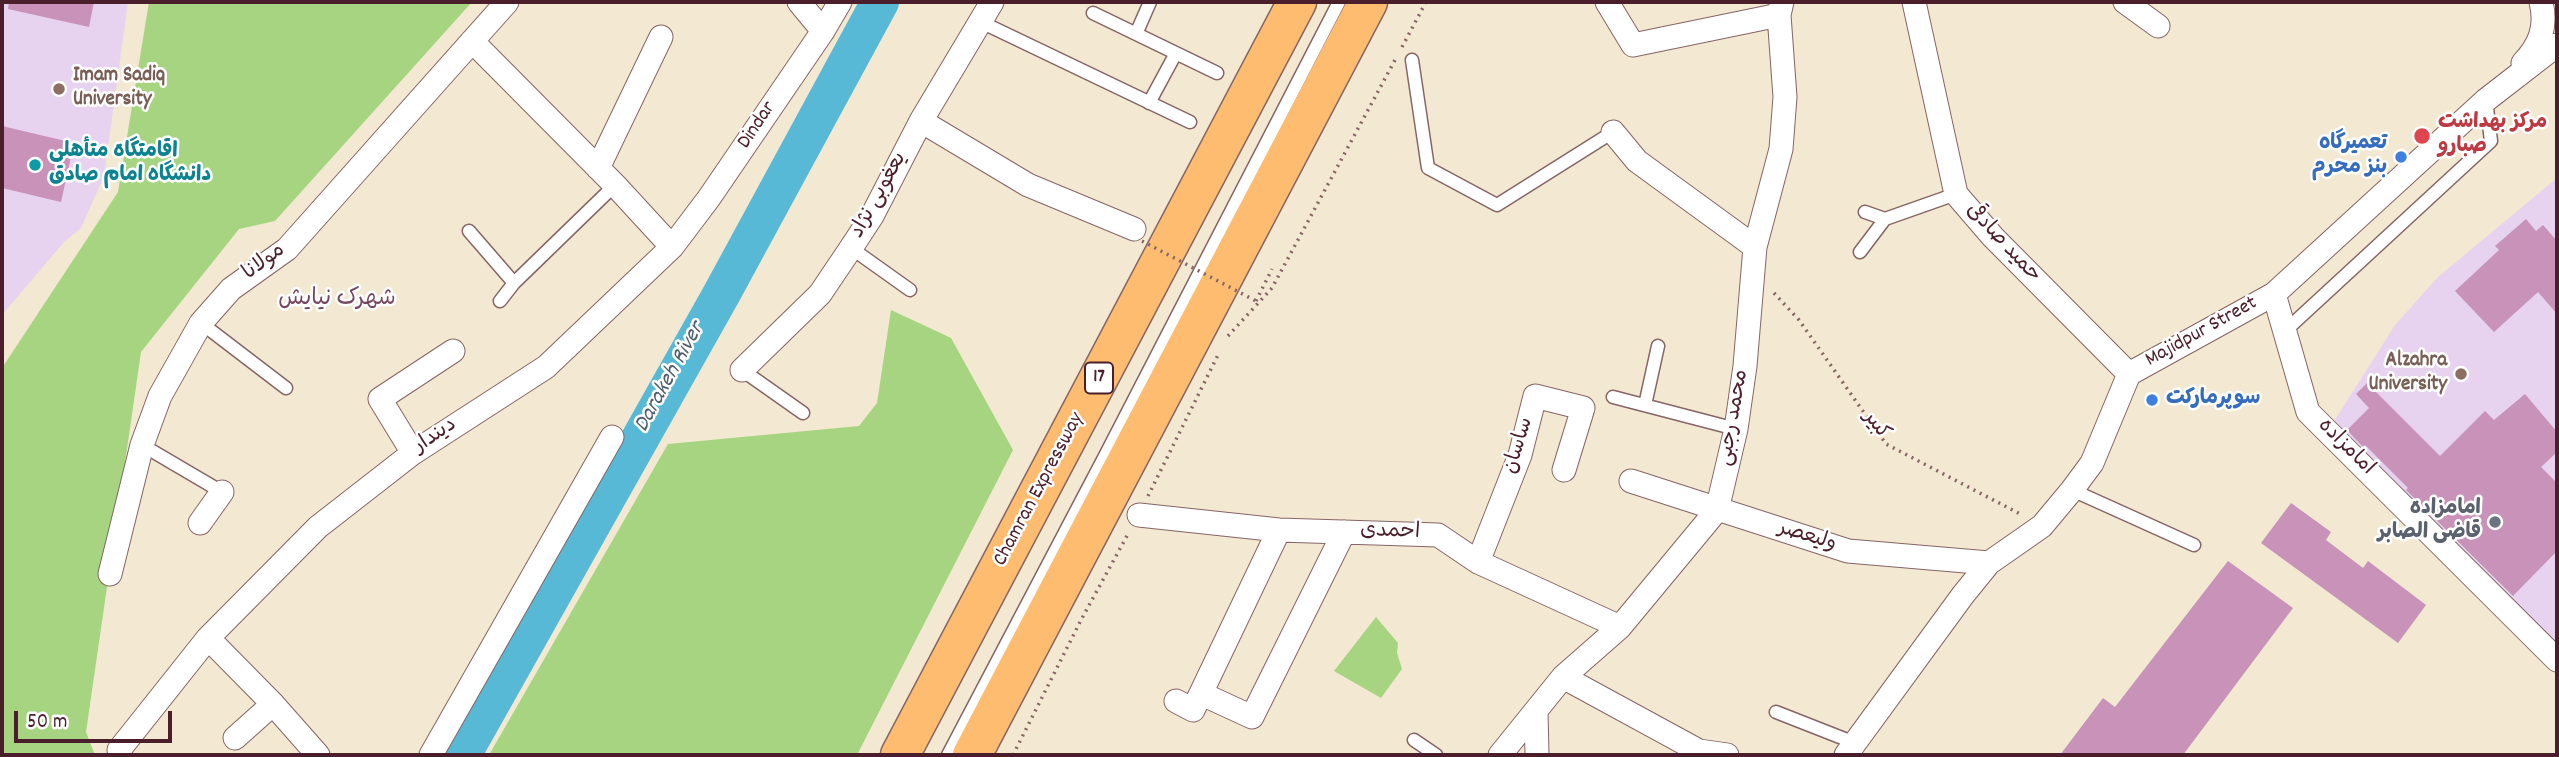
<!DOCTYPE html>
<meta charset="utf-8">
<style>
body{margin:0}
#map{position:relative;width:2559px;height:757px;overflow:hidden;background:#f3e8d2;font-family:Dekko,sans-serif}
canvas{display:block}
.frame{position:absolute;inset:0;border:4px solid #4a1f2b;pointer-events:none}
.scale{position:absolute;left:14px;top:711px;width:158px;height:32px;box-sizing:border-box;border:4px solid #4a1f2b;border-top:0;padding-left:9px;font-size:21px;line-height:24px;white-space:nowrap;color:#4a1f2b;-webkit-text-stroke:5px #fff;paint-order:stroke}
</style>
<div id="map">
<canvas width="2559" height="757"></canvas>
<div class="frame"></div>
<div class="scale">50 m</div>
</div>
<script>
const ctx = document.querySelector('canvas').getContext('2d');
ctx.lineJoin = 'round';
function fillPath(path, color) {
  ctx.fillStyle = color;
  ctx.fill(path, 'evenodd');
}
function stroke(path, color, width, dash) {
  ctx.strokeStyle = color;
  ctx.lineWidth = width;
  ctx.lineCap = dash ? 'butt' : 'round';
  ctx.setLineDash(dash || []);
  ctx.stroke(path);
}
function drawText(font, color, halo, rows, align = 'center') {
  ctx.font = font + ' Dekko,"Playpen Sans Arabic",sans-serif';
  ctx.lineWidth = 5;
  ctx.setLineDash([]);
  ctx.textBaseline = 'middle';
  ctx.strokeStyle = halo;
  ctx.fillStyle = color;
  for (const [text, x, y, turn = 0] of rows) {
    ctx.save();
    ctx.translate(x, y);
    ctx.rotate((+turn || 0) * Math.PI / 180);
    ctx.textAlign = isNaN(turn) ? turn : align;
    if (halo) ctx.strokeText(text, 0, 0);
    ctx.fillText(text, 0, 0);
    ctx.restore();
  }
}
const built = new Path2D(`
 M2,2H128L104,176L81,228L64,242L2,315Z
 M2557,178V655L2333,423L2395,325L2438,277Z`);
const green = new Path2D(`
 M149,2H472L275,221L239,229L141,352L86,732L95,755H2V368L118,192Z
 M891,310L951,338L1013,450L857,755H489L668,444L859,426L877,403Z
 M1376,617L1398,643L1397,653L1402,669L1381,698L1334,671Z`);
const river = new Path2D(`
 M462,755L722,293L880,2`);
const building = new Path2D(`
 M9,2H94L89,27L8,9Z
 M2,126L74,143L61,202L2,188Z
 M2526,219L2536,231L2543,225L2557,241V314L2538,292L2494,332L2455,291L2499,250L2495,246Z
 M2367,383L2440,456L2485,411L2494,420L2525,394L2557,432V452L2541,467L2557,483V551L2513,596L2406,490L2408,488L2365,445L2363,447L2347,430L2369,408L2356,394Z
 M2291,503L2331,532L2326,540L2363,568L2368,561L2426,605L2398,643L2261,543Z
 M2228,561L2293,608L2183,755H2060L2103,698L2115,707Z`);
const path = new Path2D(`
 M1402,47L1426,2
 M1774,293L1799,320L1886,444L2022,515
 M1256,301L1272,269
 M1228,336L1272,288L1395,60
 M1148,496L1218,355
 M1013,755L1081,620L1128,534`);
const lane = new Path2D(`
 M1093,13L1217,73
 M981,22L1190,122
 M1136,34L1150,2
 M1412,60L1428,168L1497,205L1613,132
 M1149,103L1176,53
 M1865,212L1885,219
 M469,231L514,283
 M851,248L910,290
 M1860,252L1885,219L1956,194
 M500,301L514,283L615,185
 M201,323L286,388
 M2285,331L2491,141L2486,100
 M742,370L803,413
 M1613,397L1736,429
 M1645,405L1658,346
 M142,445L222,492
 M2072,490L2194,545
 M1776,712L1855,743
 M1414,740L1436,755
 M948,755L1106,454L1339,2`);
const street = new Path2D(`
 M799,2L823,31
 M1607,2L1633,45L1779,15
 M1914,2L1956,194L1993,237L2129,374
 M2125,2L2158,26
 M472,41L615,185L672,247
 M2523,63C2540,45 2547,27 2541,2
 M921,121L1028,185L1134,229
 M1613,132L1637,161L1755,247
 M598,168L661,37
 M2274,294L2308,412L2557,660
 M742,370L820,294L851,248L872,216L921,121L992,2
 M413,453L380,399L453,351
 M1631,481L1848,551L1989,563
 M1139,515L1279,530L1438,535L1478,562L1620,627
 M200,523L222,492
 M1478,562L1520,455L1535,396L1583,408L1564,470
 M110,574L142,445L160,396L201,323L231,289L287,249L507,2
 M208,638L273,704L318,755
 M1563,677L1699,751L1727,755
 M1202,694L1252,717L1344,532
 M1176,701L1193,710L1279,530
 M1536,711L1537,755
 M235,738L273,704
 M120,755L119,750L208,638L318,527L413,453L546,367L672,247L709,198L823,31L840,2
 M431,755L612,437
 M1500,755L1563,677L1620,627L1717,510L1736,429L1745,366L1755,247L1781,149L1785,97L1779,15L1782,2
 M1846,755L1963,595L1989,563L2042,526L2072,490L2092,463L2129,374L2274,294L2486,100L2557,45`);
const highway = new Path2D(`
 M900,755L1297,2
 M972,755L1368,2`);
const pathBridge = new Path2D(`
 M1142,241L1256,301`);
const markers = [
 [59,89,7,"#8d6e63"],
 [2422,136,9,"#e0444e"],
 [2401,157,7,"#3f7fe0"],
 [35,165,7,"#0f9aa8"],
 [2461,374,7,"#8d6e63"],
 [2152,400,7,"#3f7fe0"],
 [2495,522,7,"#6b7280"]
];
const shields = [
 [1099,378,28]
];
const shieldNames = [
 ["17",1099,378]
];
const educationNames = [
 ["Imam Sadiq",73,77],
 ["University",73,101],
 ["Alzahra",2447,362,"right"],
 ["University",2447,386,"right"]
];
const healthNames = [
 ["مرکز بهداشت",2438,124],
 ["صبارو",2438,148]
];
const streetNames = [
 ["Dindar",758,126,-56],
 ["یعغوبی نژاد",880,196,-61],
 ["حمید صادقی",2002,244,47],
 ["مولانا",265,263,-37],
 ["Majidpur Street",2202,333,-29],
 ["محمد رجبی",1735,418,-80],
 ["کبیر",1875,426,52],
 ["دیندار",436,437,-34],
 ["ساسان",1520,446,-73],
 ["امامزاده",2345,448,45],
 ["Chamran Expressway",1040,490,-62],
 ["احمدی",1390,533,2],
 ["ولیعصر",1807,538,17]
];
const shopNames = [
 ["تعمیرگاه",2387,145],
 ["بنز محرم",2387,169],
 ["سوپرمارکت",2166,400,"left"]
];
const cultureNames = [
 ["اقامتگاه متأهلی",49,153],
 ["دانشگاه امام صادق",49,177]
];
const worshipNames = [
 ["امامزاده",2481,510],
 ["قاضی الصابر",2481,534]
];
const neighbourhoodNames = [
 ["شهرک نیایش",337,301]
];
const waterNames = [
 ["Darakeh River",671,378,-61]
];
fillPath(built, '#e7d2ef');
fillPath(green, '#a6d481');
stroke(river, '#57b9d6', 38);
fillPath(building, '#c892b9');
stroke(lane, '#856565', 15);
stroke(street, '#856565', 25);
stroke(highway, '#856565', 41);
stroke(path, '#856565', 3.5, [2, 5]);
stroke(lane, '#fff', 12);
stroke(street, '#fff', 23);
stroke(highway, '#febc70', 38);
stroke(pathBridge, '#856565', 3.5, [2, 5]);
for (const [x, y, r, color] of markers) {
  const dot = new Path2D();
  dot.arc(x, y, r, 0, 2 * Math.PI);
  ctx.fillStyle = color;
  ctx.fill(dot);
  stroke(dot, '#fff', 2.5);
}
for (const [x, y, w] of shields) {
  const box = new Path2D();
  box.roundRect(x - w / 2, y - 15.5, w, 31, 5);
  ctx.fillStyle = '#fff';
  ctx.fill(box);
  stroke(box, '#4a1f2b', 2);
}
drawText('bold 19px', '#4a1f2b', null, shieldNames);
drawText('bold 21px', '#785e54', '#fff', educationNames, 'left');
drawText('bold 21px', '#be3a42', '#fff', healthNames, 'left');
drawText('21px', '#4a1f2b', '#fff', streetNames);
drawText('bold 21px', '#366cbe', '#fff', shopNames, 'right');
drawText('bold 21px', '#0d838f', '#fff', cultureNames, 'left');
drawText('bold 21px', '#5b616d', '#fff', worshipNames, 'right');
drawText('23px', '#76475d', '#fff', neighbourhoodNames);
drawText('italic 23px', '#4f5d6f', '#fff', waterNames);
</script>
